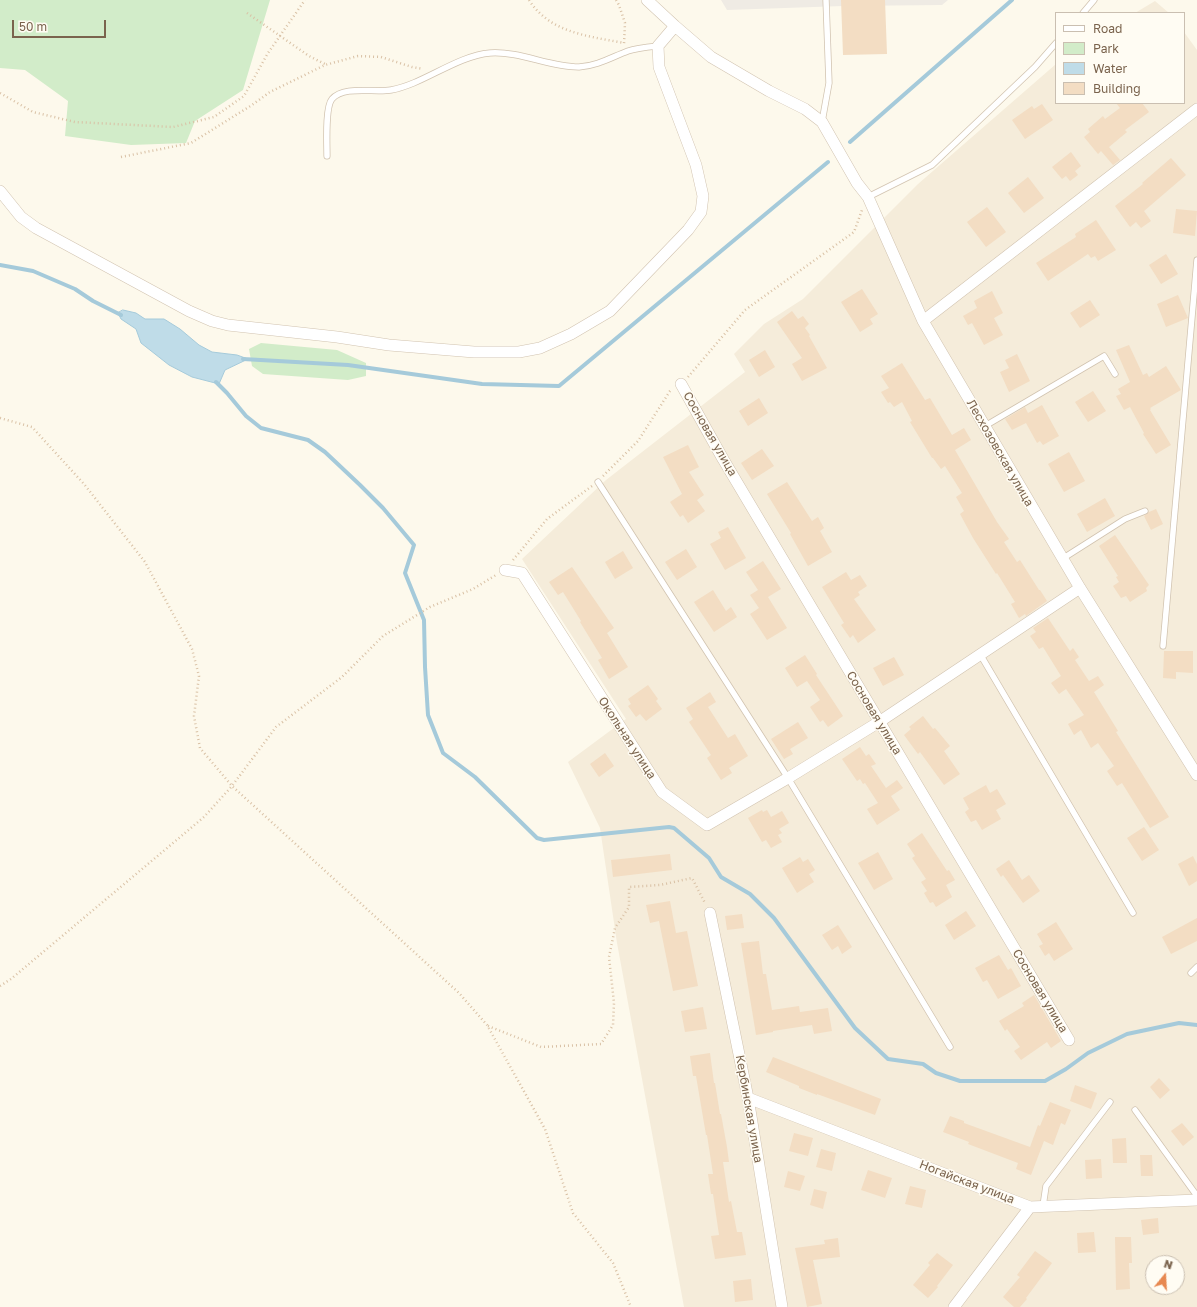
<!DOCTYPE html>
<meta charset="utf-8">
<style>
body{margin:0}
#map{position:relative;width:1197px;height:1307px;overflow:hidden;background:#fdf9ec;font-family:"Golos Text",sans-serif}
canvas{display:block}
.legend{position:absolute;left:1055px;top:12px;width:130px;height:92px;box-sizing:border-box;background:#fffcf3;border:1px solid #cabfb1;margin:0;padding:5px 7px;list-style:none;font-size:12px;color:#7a634d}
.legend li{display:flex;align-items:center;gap:8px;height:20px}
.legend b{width:20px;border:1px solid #cabfb1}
.north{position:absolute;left:1145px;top:1255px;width:40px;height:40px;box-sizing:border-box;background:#fffcf3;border:1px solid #cabfb1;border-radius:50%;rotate:18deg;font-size:11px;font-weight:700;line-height:16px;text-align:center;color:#7a634d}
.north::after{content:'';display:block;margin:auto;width:14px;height:18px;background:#e78850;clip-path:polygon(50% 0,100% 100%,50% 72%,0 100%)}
.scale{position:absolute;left:12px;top:20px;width:94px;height:18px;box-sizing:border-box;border:2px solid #7a634d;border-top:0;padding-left:5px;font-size:12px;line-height:14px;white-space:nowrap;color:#7a634d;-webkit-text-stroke:3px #fffcf3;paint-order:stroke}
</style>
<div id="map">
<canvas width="1197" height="1307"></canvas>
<ul class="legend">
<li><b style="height:5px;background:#fff"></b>Road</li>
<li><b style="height:11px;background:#d2ecc9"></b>Park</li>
<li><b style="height:11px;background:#bfdce8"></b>Water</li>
<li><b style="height:11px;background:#f3ddc3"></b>Building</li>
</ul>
<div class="north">N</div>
<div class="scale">50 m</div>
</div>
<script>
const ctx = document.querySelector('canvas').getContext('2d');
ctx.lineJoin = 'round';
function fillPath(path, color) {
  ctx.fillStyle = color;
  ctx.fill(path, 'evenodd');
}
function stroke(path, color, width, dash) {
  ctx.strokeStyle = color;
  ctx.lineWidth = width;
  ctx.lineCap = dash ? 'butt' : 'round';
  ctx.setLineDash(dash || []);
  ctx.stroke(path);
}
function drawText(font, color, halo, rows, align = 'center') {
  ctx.font = font + ' "Golos Text",sans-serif';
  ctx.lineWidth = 3;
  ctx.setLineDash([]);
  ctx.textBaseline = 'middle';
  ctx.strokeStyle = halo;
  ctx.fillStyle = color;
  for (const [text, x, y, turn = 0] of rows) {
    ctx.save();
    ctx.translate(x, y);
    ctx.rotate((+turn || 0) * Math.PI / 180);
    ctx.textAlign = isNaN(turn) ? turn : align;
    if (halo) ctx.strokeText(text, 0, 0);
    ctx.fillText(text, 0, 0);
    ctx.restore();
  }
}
const residential = new Path2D(`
 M1155,1L1169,13H1135Z
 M1184,32L1197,50V1307H684L617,943L600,828L568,762L626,719L522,559L606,480L745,372L734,354L764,324L803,299L918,184L1056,64V103H1184ZM1153,1263H1177V1287H1153Z`);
const industrial = new Path2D(`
 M721,0H948L942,5L843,6L727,10Z`);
const green = new Path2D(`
 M0,0H270L243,90L195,121L186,143L131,145L65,136L68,101L25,70L0,68Z
 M261,343L337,350L366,363V376L348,380L263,374L252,366L249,349Z`);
const water = new Path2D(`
 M123,310L136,313L145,319H164L180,329L199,345L212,352L237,355L248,359L225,370L219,384L192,377L169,365L141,343L136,329L121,319L118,313Z`);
const stream = new Path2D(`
 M850,142L1012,0
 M0,265L33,271L75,289L93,301L121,315
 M243,359L348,365L482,384L559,386L828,162
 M216,382L227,393L246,416L261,428L308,440L325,452L360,485L383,508L414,545L405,573L424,620L425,667L428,715L443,753L475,777L537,838L544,840L669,827L674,828L709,858L721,877L750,894L774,918L855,1028L888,1059L923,1064L936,1073L960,1081H1045L1066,1069L1088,1053L1127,1034L1179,1023L1197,1025`);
const building = new Path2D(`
 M841,0H885L887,54L843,55Z
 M1116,103H1142L1149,112L1125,130L1127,132L1109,147L1120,160L1113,165L1101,151L1098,154L1084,137L1090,132L1088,129L1103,116L1105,119L1120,108Z
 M1042,104L1053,120L1025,139L1012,120L1032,106L1034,109Z
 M1071,152L1081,166L1075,171L1078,175L1070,181L1066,176L1062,179L1052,167Z
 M1171,158L1186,175L1144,211L1151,221L1141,228L1136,222L1130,227L1115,206L1143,184L1142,183Z
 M1028,177L1044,198L1024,213L1008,193Z
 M987,207L1006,232L986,247L967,222Z
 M1176,209L1197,211L1195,236L1173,233Z
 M1096,220L1116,250L1098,261L1095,256L1091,258L1088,254L1048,281L1036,263L1076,237L1075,234Z
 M1166,254L1178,274L1161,284L1149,265Z
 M862,289L878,314L870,319L873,324L860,332L841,302Z
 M992,291L1003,313L994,318L1003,335L984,345L972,323L968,325L963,316L977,308L974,301Z
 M1178,295L1188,318L1166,327L1157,304Z
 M1090,300L1100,315L1080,328L1070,313Z
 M792,311L798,319L803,316L809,324L805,328L810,335L809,336L827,368L802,381L792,364L802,358L777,322Z
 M1129,345L1143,375L1147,373L1149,377L1166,366L1181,390L1150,408L1151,409L1150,410L1171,445L1156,454L1143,434L1144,433L1130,407L1124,410L1116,396L1121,394L1118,389L1130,382L1116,350Z
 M765,350L775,367L759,377L749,360Z
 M1017,354L1030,381L1009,392L1000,372L1009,368L1005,360Z
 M902,363L925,400L930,398L952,435L964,428L971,440L955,450L997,522L1009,539L1004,542L1017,562L1020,560L1039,590H1040L1047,601L1026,616L1025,614L1019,618L1011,604L1015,602L997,573L996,574L973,538L960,514L964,511L956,497L962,493L945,466L941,469L933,458H932L910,422L912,421L902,402L894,407L890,402L888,403L881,392L889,388L881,376Z
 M1093,391L1106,411L1088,422L1075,402Z
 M759,398L768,413L748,426L739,411Z
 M1042,405L1059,436L1043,445L1040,441L1037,443L1026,423L1012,430L1005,419L1025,407L1028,413Z
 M688,445L699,467L689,472L704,495L697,500L705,511L688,523L683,515L680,517L670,502L682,494L663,457Z
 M762,449L774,466L752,480L741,463Z
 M1069,452L1085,481L1064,492L1048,464Z
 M787,482L812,521L818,517L824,528L820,531L832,552L808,566L790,534L791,533L767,494Z
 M1105,498L1115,516L1087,532L1077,514Z
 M1156,509L1163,524L1151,530L1144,516L1149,512Z
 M728,527L746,558L725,570L710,544L721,538L718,532Z
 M1115,535L1149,585L1146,588L1147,591L1130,602L1126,596L1121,598L1113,586L1119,582L1116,577L1118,576L1099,546Z
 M686,549L697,567L677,580L665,562Z
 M623,551L633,568L615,579L605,562Z
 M763,561L781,589L768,597L787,628L767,640L750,614L759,608L750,595L758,590L746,572Z
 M572,567L614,628L607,633L628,667L609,679L598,660L602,658L580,622L581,621L563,592L558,595L549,582Z
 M846,572L851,580L860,575L867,586L858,592L860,595L854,599L876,630L858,643L853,635L850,638L841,625L844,623L822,587Z
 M713,590L726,611L731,607L737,617L714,632L694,602Z
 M1048,618L1070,651L1073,648L1079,657L1075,660L1089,681L1098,676L1104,685L1094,692L1118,731L1116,732L1169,817L1150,828L1122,783L1117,786L1107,771L1114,766L1098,743L1091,748L1081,730L1074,735L1068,724L1084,715L1066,689L1059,694L1051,683L1061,676L1043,647L1039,649L1030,636L1036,632L1033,628Z
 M1164,651H1193V673L1176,672V679L1163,678Z
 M805,655L817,674L816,675L843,716L828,727L823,720L820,722L810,707L820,700L807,681L797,687L785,668Z
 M894,657L904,675L883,686L873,668Z
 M648,685L658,699L656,701L662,709L646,721L640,714L636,717L628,706L631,704L628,699Z
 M710,692L716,702L708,707L728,738L735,734L748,756L729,768L732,773L721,780L707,758L711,755L689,722L693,719L686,708Z
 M923,716L933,729L935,728L950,746L944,751L960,774L944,785L920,752L918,754L904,735L911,729L909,727Z
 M798,722L808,738L790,749L793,754L784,759L771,739Z
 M860,747L866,756L869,754L876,764L871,766L886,788L897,780L903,788L891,796L900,810L877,825L867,809L878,803L865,783L863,784L860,779L857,781L842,759Z
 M605,753L614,766L599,777L590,764Z
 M986,785L990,793L997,789L1006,804L996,810L1001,819L982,830L976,820L971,822L965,812L969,809L963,798Z
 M762,810L763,812L767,810L771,817L782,811L789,823L779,829L782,833L778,835L782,842L771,848L766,840L762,842L748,818Z
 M1144,827L1159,850L1142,861L1127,838Z
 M922,833L947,871L949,870L955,880L946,885L952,897L936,907L933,902L930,903L924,893L927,891L921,882L926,879L912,858L915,856L907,844Z
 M878,852L893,879L874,890L858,863Z
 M670,854L672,870L613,877L611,860Z
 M1193,856L1197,864V881L1189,886L1178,864Z
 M800,857L803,862L808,859L815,870L809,874L814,882L797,893L782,868Z
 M1009,860L1022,880L1029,875L1040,891L1023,903L1003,875L1001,877L996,869Z
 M670,901L676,933L687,931L698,986L673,991L659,921L650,923L646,905Z
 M966,911L976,926L954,940L945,925Z
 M742,914L744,928L727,930L725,916Z
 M1197,918V941L1171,954L1162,937Z
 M1056,922L1073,949L1054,961L1049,953L1045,956L1039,946L1043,944L1037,934Z
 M838,925L852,947L842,954L838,946L832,950L822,935Z
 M759,941L763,974H766L772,1010L799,1006L800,1012L828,1008L832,1031L814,1034L812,1025L773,1031V1032L756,1035L741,943Z
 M999,955L1008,970L1011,968L1021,986L998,999L987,980L983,982L975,968Z
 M1034,995L1061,1041L1051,1048L1047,1042L1021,1060L1014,1051L1020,1047L1007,1029L1005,1031L999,1021L1024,1006L1022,1003Z
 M703,1007L707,1029L685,1032L681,1011Z
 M710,1053L714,1083H715L720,1114H721L727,1147L729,1162H723L729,1202L731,1201L737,1232H742L746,1255L715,1259L711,1236L719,1235L713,1194H711L708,1174H713L707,1135H706L696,1076H693L690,1056Z
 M773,1057L881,1099L875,1115L817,1094V1095L799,1088V1086L766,1072Z
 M1159,1078L1170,1090L1160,1099L1150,1087Z
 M1075,1085L1097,1093L1091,1109L1070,1101Z
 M1050,1102L1071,1110L1065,1125L1061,1123L1053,1145L1044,1141L1031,1175L1016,1169L1018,1163L968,1144L969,1142L943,1132L950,1116L964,1121V1123L1030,1147L1038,1125L1040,1126Z
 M1182,1123L1194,1137L1183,1146L1171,1131Z
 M794,1133L813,1138L808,1156L789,1151Z
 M1126,1138L1127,1163H1113L1112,1139Z
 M821,1149L836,1153L832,1171L816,1167Z
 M1140,1155H1152L1153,1176H1141Z
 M1101,1159L1102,1178L1086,1179L1085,1160Z
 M868,1170L892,1178L885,1198L861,1190Z
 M788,1171L805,1176L800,1191L784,1187Z
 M910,1186L926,1190L922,1208L905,1204Z
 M814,1189L827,1192L823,1209L810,1205Z
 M1158,1218L1159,1233L1143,1235L1141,1220Z
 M1094,1232L1096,1252L1078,1253L1077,1233Z
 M1115,1237H1131L1132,1263H1129L1130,1289L1116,1290Z
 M838,1238L840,1257L813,1260L822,1304L807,1307L795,1248L825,1244L824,1240Z
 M1035,1251L1052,1263L1026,1298L1027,1299L1020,1307H1014L1003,1297L1020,1277L1017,1275Z
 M937,1253L953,1265L937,1286L938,1287L928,1298L913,1285L930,1265L928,1263Z
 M751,1279L753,1300L735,1302L733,1281Z`);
const path = new Path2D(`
 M529,0C550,33 588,36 624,43
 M616,0L619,5L625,23L624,44
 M247,13L309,56L325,64
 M0,93L33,112L75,122L173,127L214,117L244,96L268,53L305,0
 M121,157L191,143L252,105L270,92L325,65L358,56L381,57L412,67L423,69
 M688,377L745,310L854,232L862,210
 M0,418L32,427L84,484L145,562L192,649L199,676L194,716L200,748L232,786L459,993L487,1025L545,1129L573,1213L613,1263L631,1307
 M603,476L638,441L670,391L671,390
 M513,560L547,519L592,486
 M0,986L11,979L204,817L232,786L276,727L342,677L383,636L430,607L473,589L496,575
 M488,1026L541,1047L601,1044L613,1025L614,1003L609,957L615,928L629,907V887L660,885L692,878L705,903`);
const lane = new Path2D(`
 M1083,13L1094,0
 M822,122L829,83L826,0
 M327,156C327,144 325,107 332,99C344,85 374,93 391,90C424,84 456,56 490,53C520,51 549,67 579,67C597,66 612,57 628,51C637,48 648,47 658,46
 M868,197L932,165L1035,67L1056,43
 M985,426L1104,356L1115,374
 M598,482L788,778L950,1047
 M1062,559L1125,519L1145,511
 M1163,646L1197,260
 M980,654L1133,913
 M1191,973L1197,967
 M1135,1110L1197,1196
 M1043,1206L1046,1186L1110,1102`);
const street = new Path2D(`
 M647,0L675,26L711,57L769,91L805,109L822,122L857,183L868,197L923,321L1080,588L1197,775
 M0,191L21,217L36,228L189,311L212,321L228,325L337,337L389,345L474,352H519L540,348L571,334L610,311L688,230L701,212L703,196L696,165L659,67L658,46L675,26
 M923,321L1197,109
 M681,384L723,459L1069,1040
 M505,570L522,573L662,792L707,825L788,778L879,722L1080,588
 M710,913L748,1098L782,1307
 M748,1098L1030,1207L1197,1200
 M954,1307L1030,1207`);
const streetNames = [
 ["Сосновая улица",710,434,60],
 ["Лесхозовская улица",1000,453,60],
 ["Сосновая улица",874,713,59],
 ["Окольная улица",627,738,57],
 ["Сосновая улица",1040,991,59],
 ["Кербинская улица",749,1109,80],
 ["Ногайская улица",967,1182,21]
];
fillPath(residential, '#f5ecda');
fillPath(industrial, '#efebe4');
fillPath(green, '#d2ecc9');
fillPath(water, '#bfdce8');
stroke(water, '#a5cada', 1);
stroke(stream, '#a5cada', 4);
fillPath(building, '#f3ddc3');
stroke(lane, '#d1c3b0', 7);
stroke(street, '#d1c3b0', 12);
stroke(path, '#d9c1a5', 2.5, [1, 3]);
stroke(lane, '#fff', 5.5);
stroke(street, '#fff', 11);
drawText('12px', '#7a634d', '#fffcf3', streetNames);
</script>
